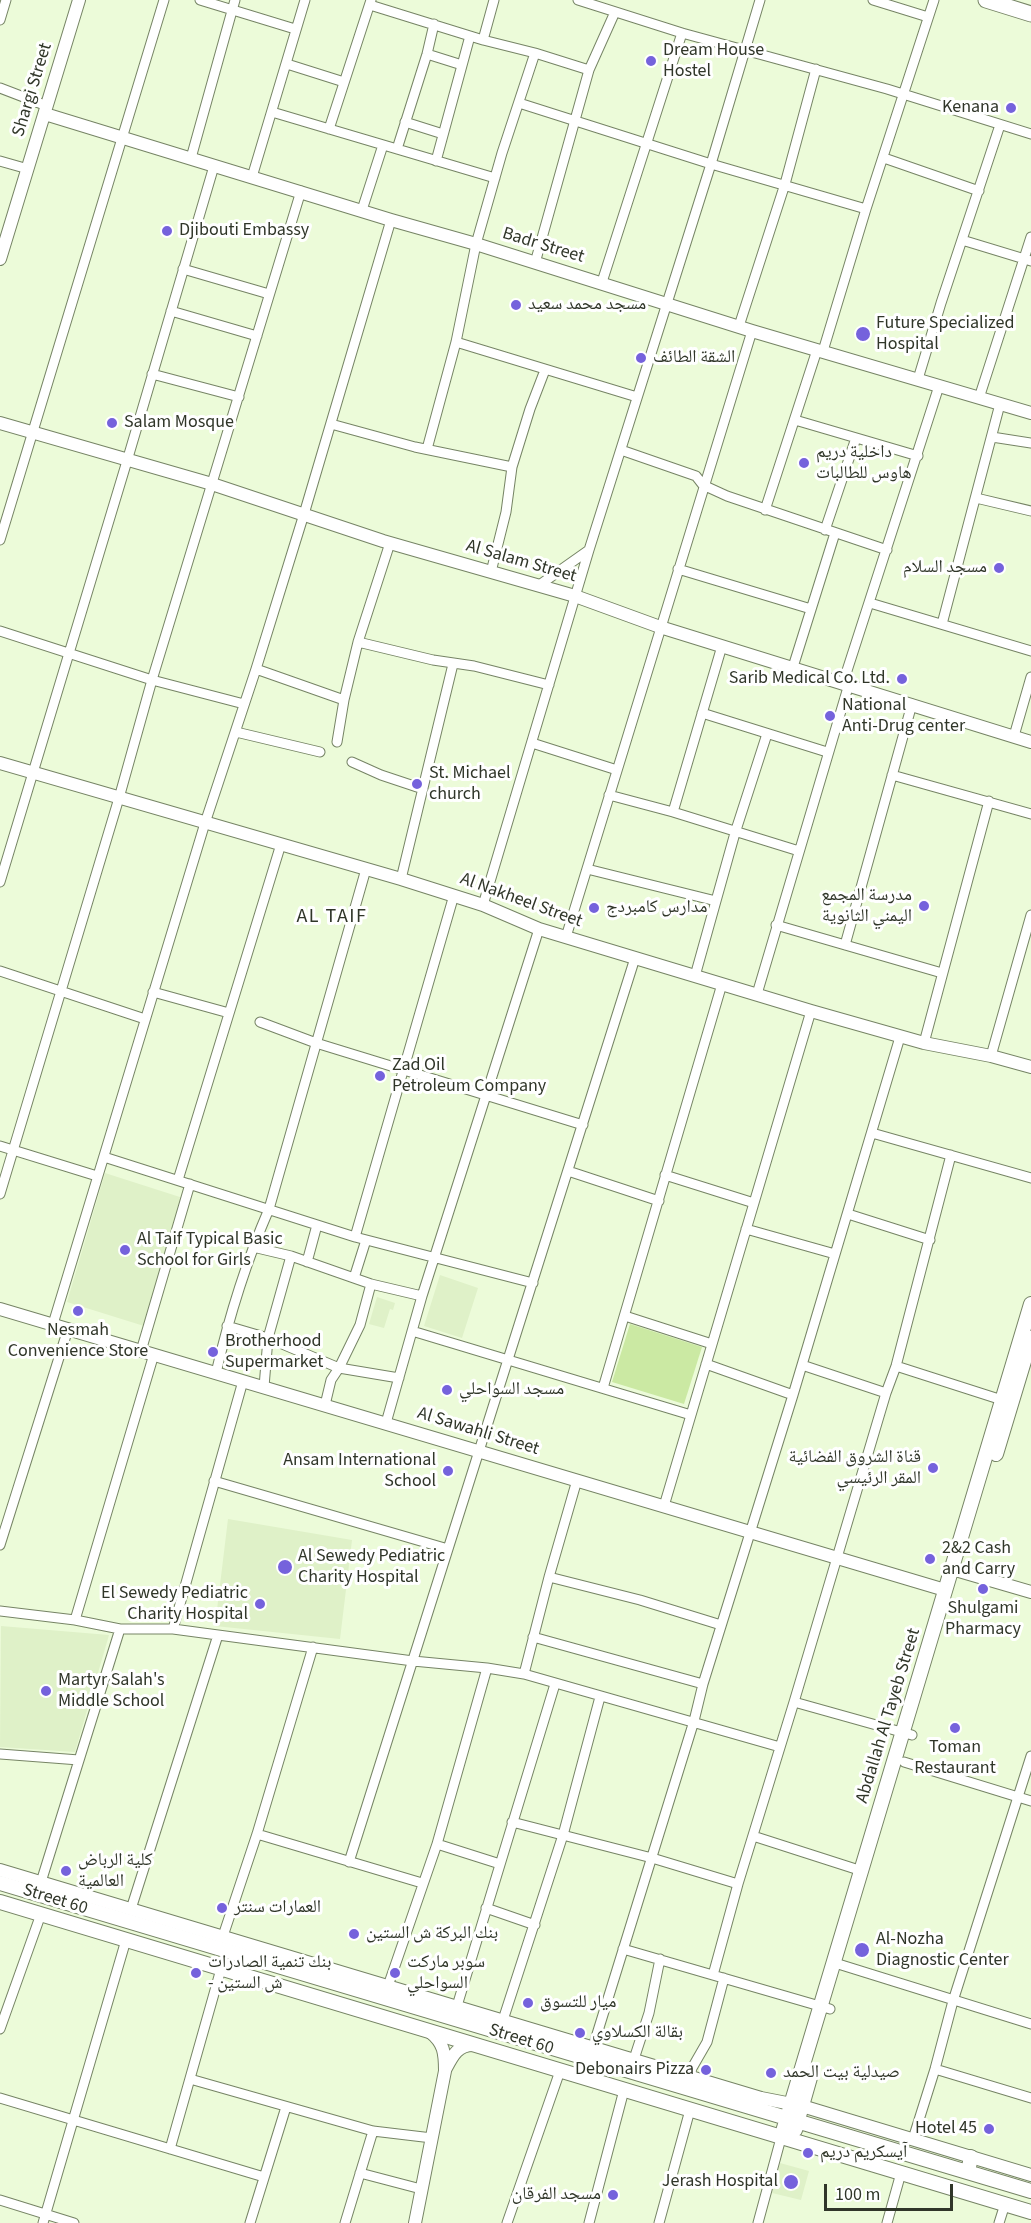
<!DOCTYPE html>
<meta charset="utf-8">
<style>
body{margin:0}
#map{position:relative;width:1031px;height:2223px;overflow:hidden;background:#ecfbd9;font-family:"Source Sans 3",sans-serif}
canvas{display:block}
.scale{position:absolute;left:824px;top:2184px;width:129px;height:27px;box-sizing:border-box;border:3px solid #303629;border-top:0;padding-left:8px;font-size:18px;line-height:21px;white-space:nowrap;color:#303629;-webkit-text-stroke:4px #fff;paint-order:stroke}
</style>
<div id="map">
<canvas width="1031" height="2223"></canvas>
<div class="scale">100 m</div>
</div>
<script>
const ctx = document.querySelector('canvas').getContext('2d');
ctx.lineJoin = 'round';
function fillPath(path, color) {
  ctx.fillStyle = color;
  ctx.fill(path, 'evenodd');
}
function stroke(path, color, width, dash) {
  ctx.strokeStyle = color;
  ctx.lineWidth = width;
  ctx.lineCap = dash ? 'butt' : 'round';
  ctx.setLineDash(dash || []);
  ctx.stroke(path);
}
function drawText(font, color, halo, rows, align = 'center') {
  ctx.font = font + ' "Source Sans 3","Noto Naskh Arabic",sans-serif';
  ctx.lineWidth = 6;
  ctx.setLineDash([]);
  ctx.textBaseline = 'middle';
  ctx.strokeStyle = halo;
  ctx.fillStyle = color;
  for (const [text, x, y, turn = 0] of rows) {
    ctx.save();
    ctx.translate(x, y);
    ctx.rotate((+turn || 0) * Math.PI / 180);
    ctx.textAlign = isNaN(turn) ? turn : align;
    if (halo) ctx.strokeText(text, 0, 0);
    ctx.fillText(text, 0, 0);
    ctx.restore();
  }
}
const built = new Path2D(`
 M105,1173L183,1198L144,1326L67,1302Z
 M440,1275L478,1288L462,1338L424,1326Z
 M377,1297L395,1303L393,1310L390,1309L384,1328L369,1324Z
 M228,1519L352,1540L340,1639L215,1626Z
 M1,1626L109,1635L75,1752L0,1747Z
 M780,2163L809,2171L801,2200L772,2193Z`);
const green = new Path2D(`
 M630,1324L702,1347L684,1404L612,1382Z`);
const minor = new Path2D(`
 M200,0L295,29
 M578,0L682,33L887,89L1031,134
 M873,0L928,17
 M370,5L483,40L535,53L589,70
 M0,20L6,0
 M483,40L494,0
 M427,54L462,65
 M287,64L344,82
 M0,88L47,106
 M519,103L711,164L866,209
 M272,112L495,178
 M405,122L443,134
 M329,129L371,0
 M397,149L427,54L434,24
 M191,158L235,0
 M884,158L979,191
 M0,161L28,169
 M436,161L470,36
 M252,177L305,0
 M362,210L383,145
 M962,240L1031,261
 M535,263L589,70L615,12
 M183,269L269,294
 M602,282L682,33
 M171,311L257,336
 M739,326L785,184L816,69
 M456,342L637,397
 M823,351L866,209L934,0
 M152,374L239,397
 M918,379L941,303L1000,125
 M979,398L1031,237
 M795,420L918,456
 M331,424L415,447L512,467
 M992,437L1031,443
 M427,449L456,342L476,244L502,153L535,53
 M621,450L696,476L703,485L727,496L887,550
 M976,498L1031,511
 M765,510L817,350
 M825,530L856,438
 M0,540L164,0
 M678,569L811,609
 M491,572L506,512L512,467L530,409L545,370
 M538,586L589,550
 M870,603L1031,651
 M942,624L1000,404
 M0,631L152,680L244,704
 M358,642L433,660L474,666L549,685
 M793,667L835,533
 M256,669L344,700
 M843,683L939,386
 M702,713L827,752
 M236,732L320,752
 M1014,736L1031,677
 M337,742L344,700L358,642L390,543
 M532,743L617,770
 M352,762L381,775L423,789
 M892,775L1031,814
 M609,795L673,812L799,851
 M673,812L722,646
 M587,869L716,901
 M401,879L453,664
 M0,882L127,461L214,166
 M483,905L589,550L711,164L760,0
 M776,925L942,973
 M566,937L752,331
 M845,945L912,704
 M0,971L145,1019
 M695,976L735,833L767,734
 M153,992L229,1013
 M757,994L849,684
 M260,1022L316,1043L583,1125
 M924,1043L989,801
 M991,1056L1031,915
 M872,1133L1031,1178
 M0,1146L97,1176
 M104,1157L355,1237L533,1283
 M568,1171L659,1201
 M665,1175L754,1203
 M178,1180L281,844
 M0,1194L119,798L152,680L301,191
 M848,1214L930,1240
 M746,1229L835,1254
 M355,1237L454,895
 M253,1247L291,1256L371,1284L422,1296
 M307,1262L317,1225
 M354,1278L366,1240
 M625,1316L712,1344
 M53,1324L205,823L256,669L304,514L391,220
 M227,1326L268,1338L339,1368L399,1378
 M412,1331L691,1415
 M141,1351L190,1184
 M706,1364L793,1395
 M802,1365L886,1393
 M896,1366L1002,1400
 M216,1373C229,1317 246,1262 269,1209L366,869
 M264,1387L268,1338L291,1256
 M603,1388L722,984
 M325,1405L331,1380L339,1368L360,1325L371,1284
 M386,1423L422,1296L539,929
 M214,1481L448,1549
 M664,1506L811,1011
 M0,1545L68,1329
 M549,1577L640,1600L721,1625
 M0,1611L75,1620L120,1629H173L413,1661L487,1668L524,1674L780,1747
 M75,1620L154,1354
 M173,1629L243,1381
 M533,1637L703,1684
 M524,1674L549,1577L577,1480
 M794,1702L912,1735
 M0,1754L79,1760
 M904,1762L1031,1801
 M512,1822L652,1858L738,1884
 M257,1834L422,1883
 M753,1836L862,1871
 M437,1844L500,1864
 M349,1862L635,958
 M41,1882L120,1629
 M486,1908L535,1925
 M131,1909L218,1635
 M223,1936L257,1834L313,1647
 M623,1949L830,2009
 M835,1963L1031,2024
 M713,1975L738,1884L794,1702L886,1393L896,1366L951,1155
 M388,1986L437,1844L487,1668
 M457,2006L555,1684
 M503,2020L563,1835L600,1697
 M0,2029L41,1914
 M593,2047L694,1721L703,1684L793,1395L900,1037
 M634,2059L649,2013L660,1959
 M935,2069L1031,2098
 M688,2075L707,2042L724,1978
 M190,2079L373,2131L432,2138
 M0,2098L264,2177
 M913,2139L935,2069L953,2001L1031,1756
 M170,2149L221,1969
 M360,2173L421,2189
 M0,2200L74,2223
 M43,2223L126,1940
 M250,2223L286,2107
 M345,2223L373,2131
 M507,2223L560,2071
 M589,2223L624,2090
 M659,2223L690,2110
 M758,2223L781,2138
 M887,2223L901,2173
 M999,2223L1005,2204`);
const tertiary = new Path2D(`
 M45,114L391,220L476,244L752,331L1031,413
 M0,259L79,0
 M0,423L212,484L383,541L575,596L660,627L1031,742
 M0,763L401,879L483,905L539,929L811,1011L924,1043L991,1056L1031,1067
 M0,1309L945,1590
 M952,1569L1031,1592
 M0,1870L761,2098L802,2106L1031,2175
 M445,2070C452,2057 457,2045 473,2045
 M415,2223L445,2071C445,2053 444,2043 430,2032`);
const secondary = new Path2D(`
 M996,1454L1031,1338
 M0,1883L1031,2191
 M0,1902L1031,2212
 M795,2130L811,2074
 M781,2138L1031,1304
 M968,2172L971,2157`);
const primary = new Path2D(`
 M986,0L1031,14`);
const markers = [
 [651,61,6,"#7562dc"],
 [1011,108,6,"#7562dc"],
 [167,231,6,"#7562dc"],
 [516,305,6,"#7562dc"],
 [863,334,8,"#7562dc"],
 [641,358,6,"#7562dc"],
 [112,423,6,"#7562dc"],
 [804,463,6,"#7562dc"],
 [999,568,6,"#7562dc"],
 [902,679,6,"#7562dc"],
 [830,716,6,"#7562dc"],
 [417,784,6,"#7562dc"],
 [924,906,6,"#7562dc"],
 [594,908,6,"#7562dc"],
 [380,1076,6,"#7562dc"],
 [125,1250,6,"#7562dc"],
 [78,1311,6,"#7562dc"],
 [213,1352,6,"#7562dc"],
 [447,1390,6,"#7562dc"],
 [933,1468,6,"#7562dc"],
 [448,1471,6,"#7562dc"],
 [930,1559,6,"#7562dc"],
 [285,1567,8,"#7562dc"],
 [983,1589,6,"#7562dc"],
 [260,1604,6,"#7562dc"],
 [46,1691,6,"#7562dc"],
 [955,1728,6,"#7562dc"],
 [66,1871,6,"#7562dc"],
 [222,1908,6,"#7562dc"],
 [354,1934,6,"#7562dc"],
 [862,1950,8,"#7562dc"],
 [196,1973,6,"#7562dc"],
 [395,1973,6,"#7562dc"],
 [528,2003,6,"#7562dc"],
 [580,2033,6,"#7562dc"],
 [706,2070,6,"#7562dc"],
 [771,2073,6,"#7562dc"],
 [989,2129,6,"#7562dc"],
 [808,2153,6,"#7562dc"],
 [791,2182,8,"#7562dc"],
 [613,2195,6,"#7562dc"]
];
const poiNames = [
 ["Dream House",663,51],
 ["Hostel",663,72],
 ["Kenana",999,108,"right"],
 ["Djibouti Embassy",179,231],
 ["مسجد محمد سعيد",528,305],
 ["Future Specialized",876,324],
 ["Hospital",876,345],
 ["الشقة الطائف",653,358],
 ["Salam Mosque",124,423],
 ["داخلية دريم",816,453],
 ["هاوس للطالبات",816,474],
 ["مسجد السلام",987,568,"right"],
 ["Sarib Medical Co. Ltd.",890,679,"right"],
 ["National",842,706],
 ["Anti-Drug center",842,727],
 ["St. Michael",429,774],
 ["church",429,795],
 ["مدرسة المجمع",912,896,"right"],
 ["اليمني الثانوية",912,917,"right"],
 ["مدارس كامبردج",606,908],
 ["Zad Oil",392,1066],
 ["Petroleum Company",392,1087],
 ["Al Taif Typical Basic",137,1240],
 ["School for Girls",137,1261],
 ["Nesmah",78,1331,"center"],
 ["Convenience Store",78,1352,"center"],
 ["Brotherhood",225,1342],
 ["Supermarket",225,1363],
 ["مسجد السواحلي",459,1390],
 ["قناة الشروق الفضائية",921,1458,"right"],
 ["المقر الرئيسي",921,1479,"right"],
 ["Ansam International",436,1461,"right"],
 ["School",436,1482,"right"],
 ["2&2 Cash",942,1549],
 ["and Carry",942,1570],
 ["Al Sewedy Pediatric",298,1557],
 ["Charity Hospital",298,1578],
 ["El Sewedy Pediatric",248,1594,"right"],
 ["Charity Hospital",248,1615,"right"],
 ["Shulgami",983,1609,"center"],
 ["Pharmacy",983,1630,"center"],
 ["Martyr Salah's",58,1681],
 ["Middle School",58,1702],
 ["Toman",955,1748,"center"],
 ["Restaurant",955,1769,"center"],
 ["كلية الرباض",78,1861],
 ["العالمية",78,1882],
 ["العمارات سنتر",234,1908],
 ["بنك البركة ش الستين",366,1934],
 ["Al-Nozha",876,1940],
 ["Diagnostic Center",876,1961],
 ["بنك تنمية الصادرات",208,1963],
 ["- ش الستين",208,1984],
 ["سوبر ماركت",407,1963],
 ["السواحلي",407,1984],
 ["ميار للتسوق",540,2003],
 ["بقالة الكسلاوي",592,2033],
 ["Debonairs Pizza",694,2070,"right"],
 ["صيدلية بيت الحمد",783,2073],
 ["Hotel 45",977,2129,"right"],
 ["آيسكريم دريم",820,2153],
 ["Jerash Hospital",778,2182,"right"],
 ["مسجد الفرقان",601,2195,"right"]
];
const streetNames = [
 ["Shargi Street",33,90,-73],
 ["Badr Street",543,246,17],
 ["Al Salam Street",521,562,16],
 ["Al Nakheel Street",521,901,20],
 ["Al Sawahli Street",478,1432,17],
 ["Abdallah Al Tayeb Street",889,1716,-73],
 ["Street 60",55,1900,17],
 ["Street 60",521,2040,17]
];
const neighbourhoodNames = [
 ["AL TAIF",332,918]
];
fillPath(built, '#dff1c8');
fillPath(green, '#cbe9a3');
stroke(minor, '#768465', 11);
stroke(tertiary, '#768465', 14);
stroke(secondary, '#768465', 16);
stroke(primary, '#768465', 17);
stroke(minor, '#fff', 9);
stroke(tertiary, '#fff', 12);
stroke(secondary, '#fff', 14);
stroke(primary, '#fff', 15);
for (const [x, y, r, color] of markers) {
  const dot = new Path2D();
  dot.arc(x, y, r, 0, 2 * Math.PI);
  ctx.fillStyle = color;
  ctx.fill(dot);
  stroke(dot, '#fff', 2);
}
drawText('18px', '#303629', '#fff', poiNames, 'left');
drawText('18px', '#303629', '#fff', streetNames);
ctx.letterSpacing = '1.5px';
drawText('20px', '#303629', '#fff', neighbourhoodNames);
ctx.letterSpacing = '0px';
</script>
